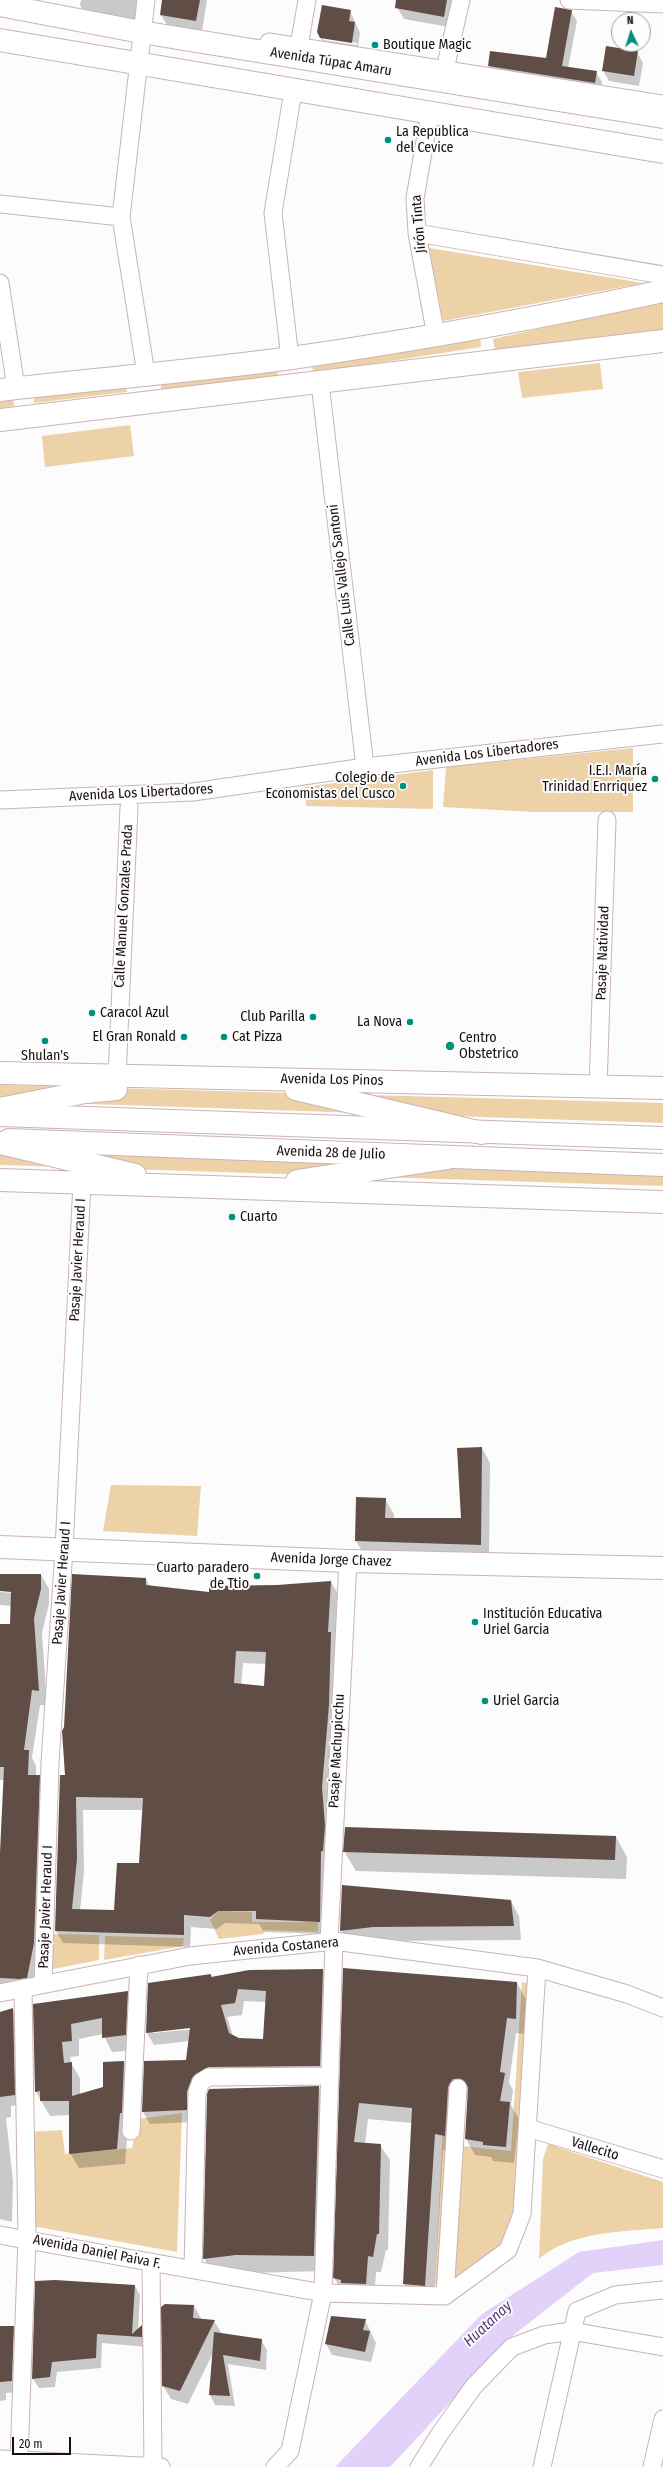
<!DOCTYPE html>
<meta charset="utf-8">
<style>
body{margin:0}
#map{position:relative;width:663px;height:2467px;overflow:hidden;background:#fcfcfc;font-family:"Fira Sans Condensed",sans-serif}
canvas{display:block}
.north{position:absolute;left:611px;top:12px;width:40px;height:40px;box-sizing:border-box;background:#fcfcfc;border:1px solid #a09d9e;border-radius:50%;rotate:356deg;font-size:11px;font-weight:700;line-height:16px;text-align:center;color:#170f10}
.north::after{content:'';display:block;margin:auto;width:14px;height:18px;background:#00907c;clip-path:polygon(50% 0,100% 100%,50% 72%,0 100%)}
.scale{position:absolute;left:12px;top:2437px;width:59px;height:18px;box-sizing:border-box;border:2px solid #170f10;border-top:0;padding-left:5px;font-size:12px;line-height:14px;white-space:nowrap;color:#170f10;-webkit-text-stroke:3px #fcfcfc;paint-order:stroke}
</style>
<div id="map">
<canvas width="663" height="2467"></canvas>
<div class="north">N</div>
<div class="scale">20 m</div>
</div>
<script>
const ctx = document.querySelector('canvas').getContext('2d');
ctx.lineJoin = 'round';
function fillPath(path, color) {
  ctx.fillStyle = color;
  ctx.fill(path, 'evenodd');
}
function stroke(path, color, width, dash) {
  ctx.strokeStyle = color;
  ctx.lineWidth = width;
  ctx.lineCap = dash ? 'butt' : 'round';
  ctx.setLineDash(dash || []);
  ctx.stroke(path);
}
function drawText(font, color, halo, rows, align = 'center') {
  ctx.font = font + ' "Fira Sans Condensed",sans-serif';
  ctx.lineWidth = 4;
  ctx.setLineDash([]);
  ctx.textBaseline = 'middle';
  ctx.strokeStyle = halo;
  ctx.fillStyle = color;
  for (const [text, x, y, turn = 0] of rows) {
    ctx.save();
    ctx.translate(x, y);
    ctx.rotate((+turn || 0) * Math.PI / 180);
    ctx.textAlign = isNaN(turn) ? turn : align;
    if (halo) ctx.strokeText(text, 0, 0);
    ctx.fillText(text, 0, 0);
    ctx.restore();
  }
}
const green = new Path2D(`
 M429,248L643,283L443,321Z
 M663,301V330L495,350L493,339Z
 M480,338L481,347L313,373L312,363Z
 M600,363L603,389L522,398L518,372Z
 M277,368L278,376L161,391V383Z
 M126,384L127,392L34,403V395Z
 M13,396L14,406L0,408V398Z
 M130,425L134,456L45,467L42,436Z
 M633,748V812H534L443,807L446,767Z
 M433,770V809L306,806L305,787Z
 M0,1085L663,1103V1123L0,1101Z
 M0,1147L663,1170V1186L0,1165Z
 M111,1485L201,1486L197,1536L103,1531Z
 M218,1911L252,1912V1922H318V1932L265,1930L263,1934L219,1939L210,1920Z
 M49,1934L99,1935V1960L48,1970Z
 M105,1936L184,1938L183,1946L104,1960Z
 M522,1982L537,1985L517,2251L460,2282L435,2284L445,2087H454L452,2145L511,2151Z
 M182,2113L177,2252L32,2226L30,2132L62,2130L65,2154L132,2148L138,2119Z
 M553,2143L557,2147L663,2182V2228C621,2232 572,2231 539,2259L543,2159L548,2144Z`);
const water = new Path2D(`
 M663,2240V2265L593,2273L511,2337L390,2467H335L482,2314L579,2252Z`);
const shadow = new Path2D(`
 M81,0H148L141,15L129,24L86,16L80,5Z
 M163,0H207L202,31L167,25L161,15Z
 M399,0H454L449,27L404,19L398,9Z
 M350,11L360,33L357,53L327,49L321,38ZM323,38L357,43V45L323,40Z
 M571,11L577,21L568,68L596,72L602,82L600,92L495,76L489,66L546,59Z
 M637,52L643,63L639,86L609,81L603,70Z
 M482,1448L490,1463L489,1559L365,1556L356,1541L385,1499L394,1514V1519H462Z
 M0,1574L41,1575L49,1589V1604L42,1633L47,1705H40L32,1758L36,1766V1776H39L47,1790L35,1992L0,1990V1876L4,1780H0V1625H11L12,1606L0,1605V1592L16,1593L17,1591L0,1590Z
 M146,1579L150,1587L210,1593L331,1582L338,1594L327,1934L264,1932L259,1924L225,1923L217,1929L191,1927L190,1947L63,1943L56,1931L66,1776ZM243,1663L266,1664L264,1687L241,1685ZM83,1810H143L140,1864L115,1911H80L84,1872Z
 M616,1837L627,1857L626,1879L356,1871L344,1851Z
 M511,1901L519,1916L521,1940L381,1941L349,1945L341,1931Z
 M344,1969L517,1983L526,1999L524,2034L516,2033L509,2083L513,2090L511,2105L519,2119L514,2163L493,2161L491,2157L475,2155L466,2139L469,2095H462L454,2151L443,2150L434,2301L414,2300L404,2284L412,2123L368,2119L365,2144L380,2145L390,2160L388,2250H386L381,2272H376L374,2300L344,2294L334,2278Z
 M323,1970L330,1982L326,2078L211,2080L193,2122L150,2124L143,2112L187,2061L190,2041L154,2045L147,2033L211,1975L213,1978ZM244,2001L266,2002L264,2040L239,2039L233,2036L227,2017L242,2015ZM195,2027V2029L153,2033V2031Z
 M127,1992L136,2007L134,2050L112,2052L103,2034L79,2039V2056L70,2057L71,2063L80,2078V2094L104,2088L124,2062L132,2077L125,2164L79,2168L70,2153V2115L50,2116L36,2092L34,2005Z
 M13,2010L18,2019L20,2105L11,2106V2117L6,2118L13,2181L12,2222L0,2219V2013Z
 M319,2087L328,2103L323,2271L213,2274L204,2258Z
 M135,2286L140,2295L138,2330L141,2327L147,2336V2347L102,2343L101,2368L57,2372L55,2387L39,2388L33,2379Z
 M194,2306L202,2320L214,2321L222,2334L261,2340L267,2350L266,2370L228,2364L235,2406L215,2405L210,2395L213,2353L188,2404L171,2399L163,2386Z
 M365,2320L376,2343L371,2362L332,2355L326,2344Z
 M0,2368H12L18,2379V2392L6,2393V2400L0,2401Z`);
const building = new Path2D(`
 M162,0H200L196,21L160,15Z
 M396,0H447L444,17L395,8Z
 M322,5L351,10L349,21L355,22L352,43L320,38L317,32Z
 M555,7L572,10L562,66L597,71L595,83L488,66L490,51L546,58Z
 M606,46L638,51L634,76L602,71Z
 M482,1447L481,1545L355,1541L356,1497L386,1498L385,1518H461L457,1448Z
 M0,1574H41V1589L34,1618L39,1691L32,1690L24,1750H29L28,1775H40L34,1943L27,1978L20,1979L0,1978V1853L4,1767H0V1624H10L11,1592L0,1591Z
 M72,1574L146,1578V1585L209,1592V1586L277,1585L331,1581L328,1632H331L329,1705L322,1787L325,1826L323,1851H321L320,1922L256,1919V1911H218L210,1917L184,1915V1935L55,1931L60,1775H65L62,1731L64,1727ZM236,1651L266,1652L264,1686L234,1683ZM76,1797L143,1798L139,1863H117L114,1910L72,1909L77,1859Z
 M345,1827L616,1836L615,1860L343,1852Z
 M342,1885L511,1900L514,1926L373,1927L340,1931Z
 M343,1968L517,1982L516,2019L507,2018L500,2072L505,2073L500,2101L510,2102L506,2147L483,2145V2142L465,2139L468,2088L463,2080L453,2079L448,2087L445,2136L435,2134L425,2286L403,2284L412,2108L359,2103L354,2142L381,2144L379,2234H377L373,2257L368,2256L366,2284L341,2283V2280L333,2278Z
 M323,1969L320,2066L209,2067L196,2074L192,2078L187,2092V2110L142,2112L144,2061L186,2060L190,2028L146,2033L148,1983L211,1974V1977L249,1970ZM238,1989L266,1991L263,2039L239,2038L229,2033L221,2005L235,2003Z
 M128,1991L126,2035L102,2038V2018L71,2024L72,2041L62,2042L64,2063L72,2062V2096L103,2087V2062L124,2061L122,2113H120L117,2149L69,2154V2101H40V2091L35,2092L33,2004Z
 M13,2008L15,2095L0,2097V2012Z
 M319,2086L314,2256L236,2255L203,2259L207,2094L209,2089Z
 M55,2280L135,2285L132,2334L142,2325V2337L97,2334L96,2358L52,2362L50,2377L32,2379L35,2281Z
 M165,2304L194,2305L193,2318L215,2320L180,2391L162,2386L161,2307Z
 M331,2316L366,2319L363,2330L370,2331L365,2352L325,2344Z
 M0,2326H14L12,2381L0,2382Z
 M214,2332L262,2339L260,2361L223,2355L230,2396L209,2395Z`);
const street = new Path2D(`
 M569,0L663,4
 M269,42L663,104
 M299,46L307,0
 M445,69L461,0
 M430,113L415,198L417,233L436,336
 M0,204L121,217
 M417,233L663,275
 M0,283L16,388
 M290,358L273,213L293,91
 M146,374L121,217L146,0
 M320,383L365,767
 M0,800L193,792L365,767L663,734
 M117,1077L129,807
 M598,1087L607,820
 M329,1941L348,1561
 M43,1984L50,1763L64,1549L82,1183
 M0,1993L190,1956L334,1941L537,1968L627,1994L663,2008
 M528,2128L663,2169
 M131,2131L139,1965
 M0,2235L323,2293L445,2296L508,2250L522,2214L537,1968
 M151,2263L153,2467
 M193,2269L197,2092L201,2082L209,2077L330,2076
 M445,2296L458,2088
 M0,2459L161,2467
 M19,2460L27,2238L23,1988
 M275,2467L290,2451L323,2293L334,1941
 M419,2467L439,2435L474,2386L512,2347L544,2335L571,2331L663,2347
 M542,2467L577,2311L615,2295L663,2290
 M652,2467L663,2419`);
const secondary = new Path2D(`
 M0,5L141,32L663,117
 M0,40L663,152
 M0,390C97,379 195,371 292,358C416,340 540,318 663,291
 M0,420L663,341
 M0,1547L348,1561L663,1568`);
const primary = new Path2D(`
 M0,1115L663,1138
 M9,1140L663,1165`);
const highway = new Path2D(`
 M0,1073L663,1088
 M296,1089L482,1133
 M0,1109L85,1092L116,1089
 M0,1143L135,1175
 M0,1180L663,1202
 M297,1181L448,1158`);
const markers = [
 [375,45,4,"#00907c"],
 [388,140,4,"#00907c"],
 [655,779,4,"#00907c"],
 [403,786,4,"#00907c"],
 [92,1013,4,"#00907c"],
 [313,1017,4,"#00907c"],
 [410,1022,4,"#00907c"],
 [184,1037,4,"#00907c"],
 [224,1037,4,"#00907c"],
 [45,1041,4,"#00907c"],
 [450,1046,5,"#00907c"],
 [232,1217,4,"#00907c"],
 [257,1576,4,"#00907c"],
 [475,1622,4,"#00907c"],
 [485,1701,4,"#00907c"]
];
const poiNames = [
 ["Boutique Magic",383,45],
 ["La Republica",396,132],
 ["del Cevice",396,148],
 ["I.E.I. María",647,771,"right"],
 ["Trinidad Enrriquez",647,787,"right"],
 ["Colegio de",395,778,"right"],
 ["Economistas del Cusco",395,794,"right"],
 ["Caracol Azul",100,1013],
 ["Club Parilla",305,1017,"right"],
 ["La Nova",402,1022,"right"],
 ["El Gran Ronald",176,1037,"right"],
 ["Cat Pizza",232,1037],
 ["Centro",459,1038],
 ["Obstetrico",459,1054],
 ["Shulan's",45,1056,"center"],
 ["Cuarto",240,1217],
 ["Cuarto paradero",249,1568,"right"],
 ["de Ttio",249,1584,"right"],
 ["Institución Educativa",483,1614],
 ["Uriel Garcia",483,1630],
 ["Uriel Garcia",493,1701]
];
const streetNames = [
 ["Avenida Túpac Amaru",331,62,9],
 ["Jirón Tinta",419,224,-95],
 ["Calle Luis Vallejo Santoni",342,575,-97],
 ["Avenida Los Libertadores",487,753,-7],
 ["Avenida Los Libertadores",141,793,-3],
 ["Calle Manuel Gonzales Prada",124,906,-87],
 ["Pasaje Natividad",603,953,-88],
 ["Avenida Los Pinos",332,1080,1],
 ["Avenida 28 de Julio",331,1153,2],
 ["Pasaje Javier Heraud I",78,1260,-87],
 ["Avenida Jorge Chavez",331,1560,2],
 ["Pasaje Javier Heraud I",62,1583,-86],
 ["Pasaje Machupicchu",337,1751,-87],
 ["Pasaje Javier Heraud I",46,1907,-88],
 ["Avenida Costanera",286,1947,-5],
 ["Vallecito",595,2149,17],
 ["Avenida Daniel Paiva F.",97,2252,11]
];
const waterNames = [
 ["Huatanay",488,2324,-43]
];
fillPath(green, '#edd2a8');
fillPath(water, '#e2d1f9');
fillPath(shadow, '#0003');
fillPath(building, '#5f4d46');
stroke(street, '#cab3b5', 19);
stroke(secondary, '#cab3b5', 24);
stroke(primary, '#cab3b5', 24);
stroke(highway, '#cab3b5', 24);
stroke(street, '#fff', 17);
stroke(secondary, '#fff', 22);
stroke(primary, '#fff', 22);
stroke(highway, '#fff', 22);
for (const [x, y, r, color] of markers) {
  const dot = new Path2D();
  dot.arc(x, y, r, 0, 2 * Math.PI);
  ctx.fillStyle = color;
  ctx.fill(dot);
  stroke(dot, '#fcfcfc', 1.5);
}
drawText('14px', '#170f10', '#fcfcfc', poiNames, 'left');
drawText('14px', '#170f10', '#fcfcfc', streetNames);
drawText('italic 15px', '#553874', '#fcfcfc', waterNames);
</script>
